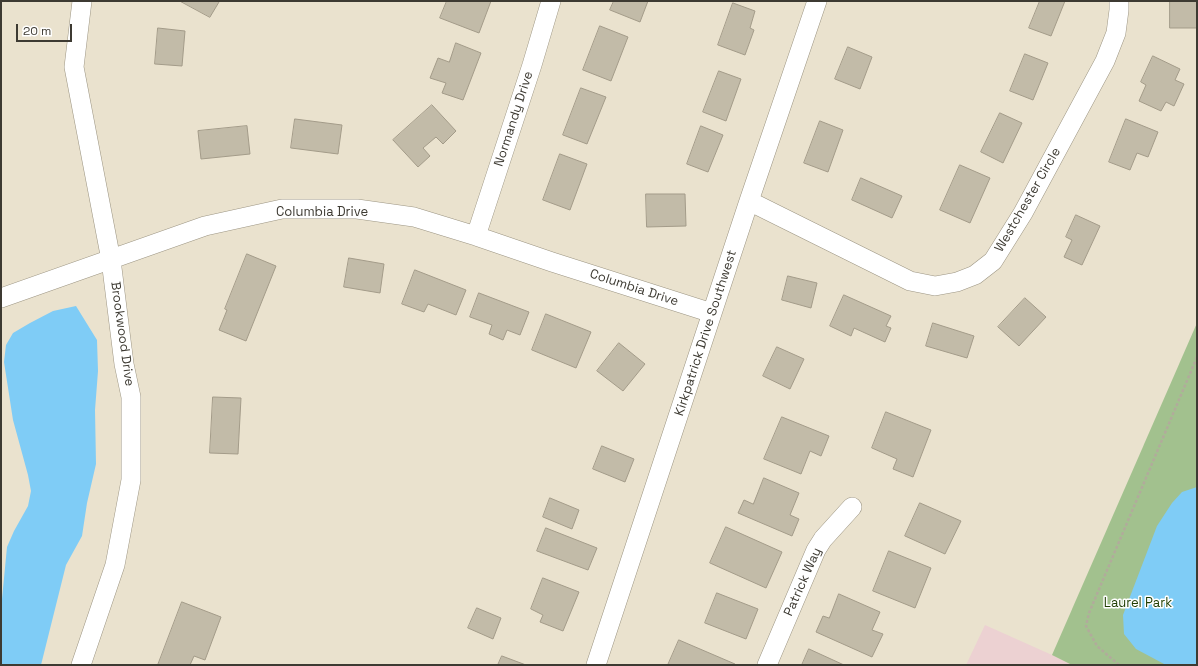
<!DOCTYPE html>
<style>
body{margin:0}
#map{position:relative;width:1198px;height:666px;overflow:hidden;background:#eae2ce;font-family:"Space Grotesk",sans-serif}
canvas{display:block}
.frame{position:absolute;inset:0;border:2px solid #3d3a32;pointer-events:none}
.scale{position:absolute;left:16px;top:24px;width:56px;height:18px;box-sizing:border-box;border:2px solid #3d3a32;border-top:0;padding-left:5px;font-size:12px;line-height:14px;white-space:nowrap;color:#3d3a32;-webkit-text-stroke:3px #fff;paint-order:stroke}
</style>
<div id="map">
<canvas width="1198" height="666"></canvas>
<div class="frame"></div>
<div class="scale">20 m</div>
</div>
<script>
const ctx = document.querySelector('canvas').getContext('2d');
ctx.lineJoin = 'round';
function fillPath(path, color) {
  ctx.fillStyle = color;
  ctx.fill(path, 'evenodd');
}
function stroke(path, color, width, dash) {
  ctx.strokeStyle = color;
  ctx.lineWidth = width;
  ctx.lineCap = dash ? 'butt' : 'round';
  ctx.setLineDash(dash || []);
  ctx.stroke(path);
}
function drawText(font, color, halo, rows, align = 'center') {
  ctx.font = font + ' "Space Grotesk",sans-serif';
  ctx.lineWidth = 3;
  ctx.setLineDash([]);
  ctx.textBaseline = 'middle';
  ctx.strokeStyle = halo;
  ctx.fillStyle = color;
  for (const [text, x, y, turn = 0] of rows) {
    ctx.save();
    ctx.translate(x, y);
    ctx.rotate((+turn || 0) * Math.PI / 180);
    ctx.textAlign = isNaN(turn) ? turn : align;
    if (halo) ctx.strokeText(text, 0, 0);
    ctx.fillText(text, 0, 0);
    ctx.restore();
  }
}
const commercial = new Path2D(`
 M985,625L1052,655L1072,665H966Z`);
const green = new Path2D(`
 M1197,323V665H1072L1052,655Z`);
const water = new Path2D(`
 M76,306L97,340L98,371L95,410L96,464L87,503L82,536L66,565L41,665H1L2,599L7,547L14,531L28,506L31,491L28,475L13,420L4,362L6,345L13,333L30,323L53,311Z
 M1197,487V665H1166L1136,649L1124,634L1123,615L1157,526L1172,503L1182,492Z`);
const building = new Path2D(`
 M180,1H218L219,2L210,17Z
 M447,1H491L479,33L440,18Z
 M614,1H648L640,22L610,10Z
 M1040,1H1065L1051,36L1029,28Z
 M1170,1H1197V28H1170Z
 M733,3L755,11L750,28L754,30L745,55L718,45Z
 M600,26L628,37L611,81L583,70Z
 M158,28L185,31L182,66L155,64Z
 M456,43L481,53L463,100L442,93L446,83L430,78L438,58L449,62Z
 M848,47L872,57L860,89L835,79Z
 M1025,54L1048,63L1033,100L1010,91Z
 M1153,56L1180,69L1175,80L1184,84L1174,106L1166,102L1161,111L1139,101L1146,85L1141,82Z
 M719,71L741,79L726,121L703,112Z
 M581,88L606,97L587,144L563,135Z
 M432,105L456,131L443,144L436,137L423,148L430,156L418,167L393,140Z
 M1000,113L1022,123L1003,163L981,152Z
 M295,119L342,125L338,154L291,148Z
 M1126,119L1158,132L1148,157L1137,153L1130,170L1109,162Z
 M820,121L843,130L828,172L804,163Z
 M247,126L250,154L201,159L198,131Z
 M701,126L723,135L708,172L687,164Z
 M560,154L587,164L570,210L543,200Z
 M960,165L990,178L970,223L940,210Z
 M861,178L902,196L892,218L852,200Z
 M646,194H685L686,226L647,227Z
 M1076,215L1100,226L1082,265L1064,257L1072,240L1066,237Z
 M247,254L276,266L246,341L219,330L227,310L225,309Z
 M349,258L384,264L380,293L344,287Z
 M415,270L466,290L456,315L428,304L424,312L402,304Z
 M788,276L817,283L811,308L782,300Z
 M479,293L529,312L520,335L507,330L503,340L489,334L492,325L470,317Z
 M844,295L891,316L886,326L891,328L885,342L854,328L851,336L830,326Z
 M1025,298L1046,317L1019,346L998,327Z
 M546,314L591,332L576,368L532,350Z
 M933,323L974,336L967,358L926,346Z
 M619,343L645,364L623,391L597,371Z
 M777,347L804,359L790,389L763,376Z
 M213,397L241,398L238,454L210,453Z
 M886,412L931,430L913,477L893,469L897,459L872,448Z
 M782,417L829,436L821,456L810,451L801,474L764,459Z
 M602,446L634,459L625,482L593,469Z
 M764,478L799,493L790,515L799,519L792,536L738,513L744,500L753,504Z
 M550,498L579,510L572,529L543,517Z
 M920,503L961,521L945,554L905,536Z
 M726,527L782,552L766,588L710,563Z
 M546,528L597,548L588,570L537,551Z
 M889,551L931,568L915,608L873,591Z
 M543,578L579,592L563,631L540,622L543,615L531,609Z
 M717,593L758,609L746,639L705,623Z
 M839,594L880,612L872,630L883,634L872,657L816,632L823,616L829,618Z
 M182,602L221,617L205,660L194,656L190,665H158Z
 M477,608L501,618L493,639L468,628Z
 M679,640L735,664V665H668Z
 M809,649L844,665H802Z
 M502,656L526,665H498Z`);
const path = new Path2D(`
 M1119,665L1097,646L1086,626L1089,613L1197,357`);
const minor = new Path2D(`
 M749,201L910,281L935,286L957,282L975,275L993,261L1023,213L1105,61L1116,33L1119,10V1
 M476,236L532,65L551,1
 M1,298L205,226L282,209H357L414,217L476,236L552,262L712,313
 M81,665L115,565L131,480V397L124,364L111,260L74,67L82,1
 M596,665L749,201L817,1
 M767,665L816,550L823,539L852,507`);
const streetNames = [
 ["Normandy Drive",514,119,-72],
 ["Westchester Circle",1028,200,-60],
 ["Columbia Drive",322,212],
 ["Columbia Drive",634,288,18],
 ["Kirkpatrick Drive Southwest",706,333,-72],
 ["Brookwood Drive",122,334,82],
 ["Patrick Way",803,582,-66]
];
const parkNames = [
 ["Laurel Park",1138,603]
];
fillPath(commercial, '#ecd1d2');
fillPath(green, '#a2c18e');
fillPath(water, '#7fccf6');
fillPath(building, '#c2bba8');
stroke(building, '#a39b89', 1);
stroke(minor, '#9c9583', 20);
stroke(path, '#b1ab9b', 2.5, [3, 2]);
stroke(minor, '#fff', 19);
drawText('13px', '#3d3a32', '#fff', streetNames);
drawText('13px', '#1f3d02', '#fff', parkNames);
</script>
